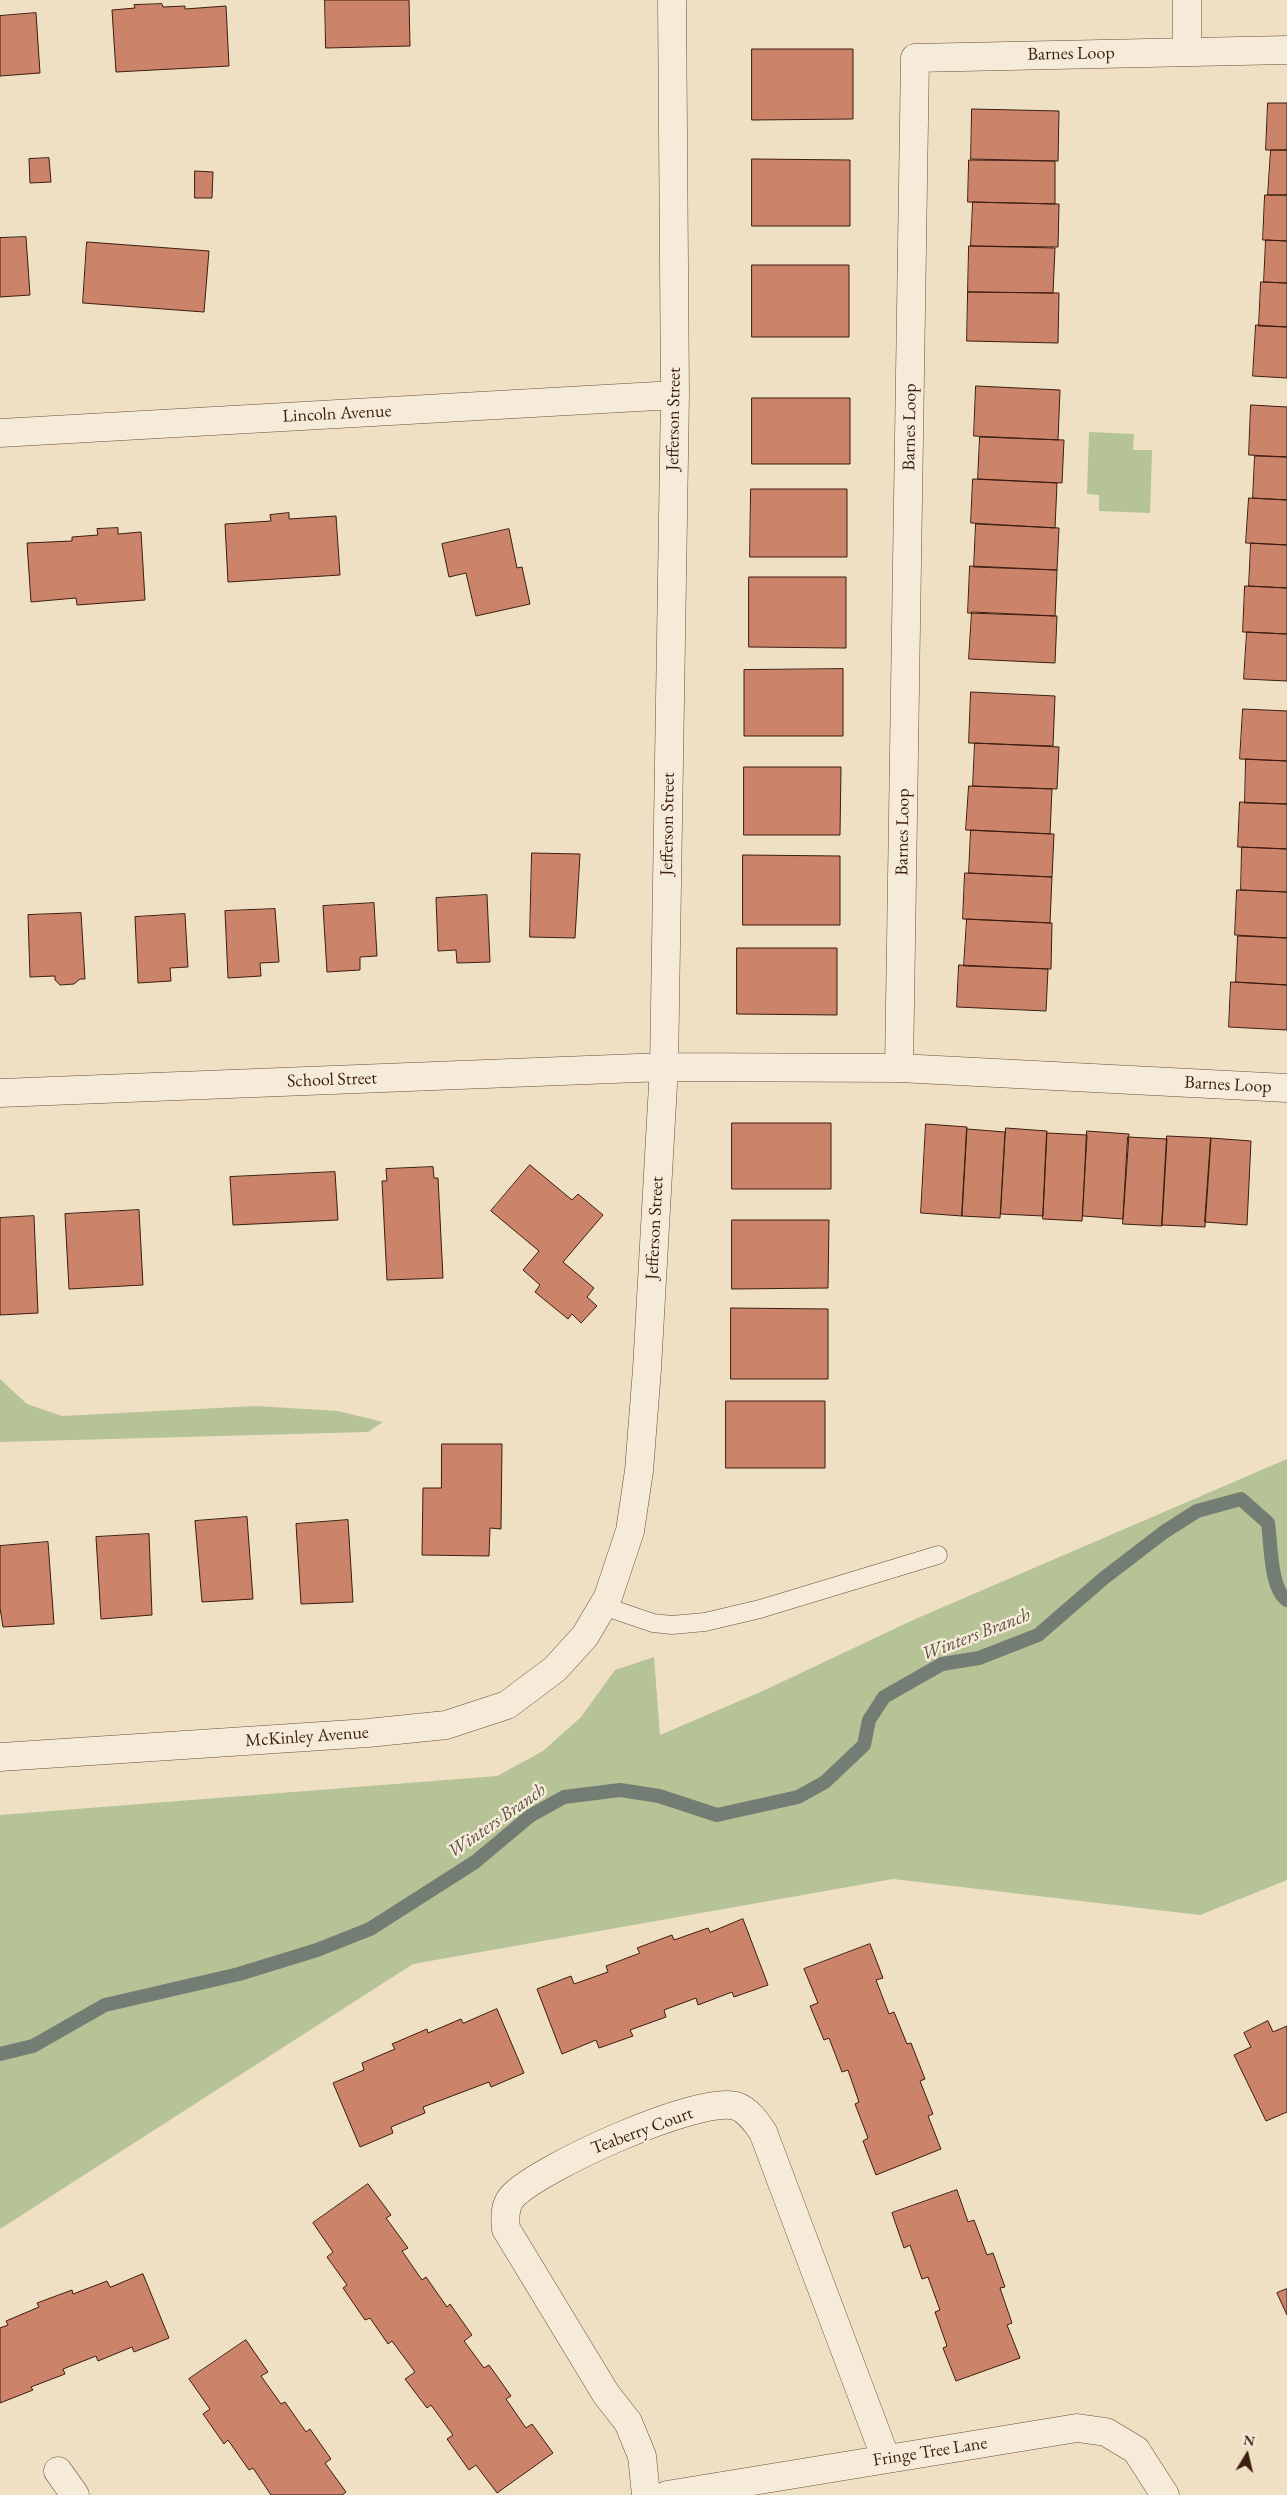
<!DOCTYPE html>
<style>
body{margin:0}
#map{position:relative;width:1287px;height:2495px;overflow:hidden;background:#efe0c3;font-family:"EB Garamond",serif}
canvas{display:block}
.north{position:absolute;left:1222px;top:2430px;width:50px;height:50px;-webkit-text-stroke:4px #f5ebd8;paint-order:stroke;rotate:9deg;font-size:14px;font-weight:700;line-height:20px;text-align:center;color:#3c1d0f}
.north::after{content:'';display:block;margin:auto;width:18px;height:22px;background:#3c1d0f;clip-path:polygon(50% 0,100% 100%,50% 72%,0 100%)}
</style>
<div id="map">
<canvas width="1287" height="2495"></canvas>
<div class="north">N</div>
</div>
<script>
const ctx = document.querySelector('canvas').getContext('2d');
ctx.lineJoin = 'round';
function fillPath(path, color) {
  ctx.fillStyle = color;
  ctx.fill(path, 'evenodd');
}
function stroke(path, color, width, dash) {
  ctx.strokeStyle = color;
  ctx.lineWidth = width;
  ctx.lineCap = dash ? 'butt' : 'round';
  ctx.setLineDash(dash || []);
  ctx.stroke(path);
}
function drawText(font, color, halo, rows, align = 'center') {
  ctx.font = font + ' "EB Garamond",serif';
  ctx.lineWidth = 5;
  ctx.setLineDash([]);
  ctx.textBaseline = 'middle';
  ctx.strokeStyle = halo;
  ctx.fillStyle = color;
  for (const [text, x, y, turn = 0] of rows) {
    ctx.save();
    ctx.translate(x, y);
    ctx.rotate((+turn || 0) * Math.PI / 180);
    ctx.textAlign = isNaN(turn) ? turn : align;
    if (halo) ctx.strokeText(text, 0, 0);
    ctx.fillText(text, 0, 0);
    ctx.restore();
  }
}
const green = new Path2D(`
 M1089,432L1134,434L1133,450H1152L1150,513L1099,511V495L1087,494Z
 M0,1379L27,1404L62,1416L256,1406L338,1411L383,1422L368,1432L0,1442Z
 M1287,1459V1880L1200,1915L893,1879L413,1964L0,2229V1815L497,1776L543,1751L581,1717L615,1670L654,1657L660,1735L765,1690L913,1620Z`);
const stream = new Path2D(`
 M0,2054L33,2046L105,2005L239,1974L317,1950L370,1929L475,1862L530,1816L564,1797L620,1790L659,1796L717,1815L798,1797L825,1782L864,1745L869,1720L884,1697L942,1664L979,1658L1038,1635L1104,1578L1164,1532L1197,1511L1241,1499L1268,1523C1271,1543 1270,1589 1287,1600`);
const building = new Path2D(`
 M325,0H409L410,46L326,48Z
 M162,4L163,7L185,6V9L226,6L229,66L116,72L112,10L135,8L134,5Z
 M36,13L40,73L0,76V16Z
 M752,49H853V119L752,120Z
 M1268,103H1287V150H1266Z
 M972,109L1059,111L1058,161L971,159Z
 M1271,150H1287V195H1268Z
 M49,158L51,182L30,183L29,159Z
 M752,159L850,160V226H752Z
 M969,160L1055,161V204L968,202Z
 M195,171L213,172L212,198H195Z
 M1265,195H1287V241L1263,240Z
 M973,202L1059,204L1058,247L971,246Z
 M26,237L30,295L0,297V238Z
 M1266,240L1287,241V283L1264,282Z
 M87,242L209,251L204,312L83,303Z
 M969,246L1055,248L1053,293L968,292Z
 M752,265H849V337H752Z
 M1261,282L1287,283V327L1259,326Z
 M968,292L1059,293L1058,343L967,341Z
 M1256,325L1287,327V378L1253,376Z
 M976,386L1060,390L1058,440L974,436Z
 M752,398H850V464H752Z
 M1251,405L1287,407V457L1249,455Z
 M980,437L1064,440L1062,483L978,479Z
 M1255,456L1287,457V500L1253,498Z
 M973,479L1057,483L1055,528L971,523Z
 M751,489H847V557H750Z
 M1249,498L1287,500V545L1246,543Z
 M289,513V519L336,516L340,575L228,582L225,524L271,521L270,515Z
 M976,524L1059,528L1057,570L974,567Z
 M118,528V534L141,532L145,600L77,605L76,598L31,602L27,543L72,541V537L98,535L97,529Z
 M509,529L517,568L522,567L530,604L476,616L466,573L449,577L442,544Z
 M1251,543L1287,545V588L1249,586Z
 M970,566L1057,570L1055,616L968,613Z
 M749,577H846V648L749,647Z
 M1245,586L1287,588V634L1243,632Z
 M972,612L1057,616L1055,663L969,659Z
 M1247,632L1287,634V681L1244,679Z
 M843,669V736H744V670Z
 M971,692L1055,696L1053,746L969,743Z
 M1243,709L1287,711V761L1240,759Z
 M975,743L1059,747L1057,789L973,786Z
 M1246,759L1287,761V804L1245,803Z
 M744,767H841L840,835H744Z
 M969,786L1052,789L1050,834L966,830Z
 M1240,802L1287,804V849L1238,847Z
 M971,830L1054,834L1052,877L969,873Z
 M1242,847L1287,849V892L1241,890Z
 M532,853L580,854L575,938L530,937Z
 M743,855L840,856V925H743Z
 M965,873L1052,877L1050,923L963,919Z
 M1237,890L1287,892V938L1235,935Z
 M487,895L490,962L457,963L456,950L438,951L436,898Z
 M374,903L377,956L360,957V970L327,972L323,906Z
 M275,909L279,962L260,963L261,976L228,978L225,911Z
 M81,913L85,979H80L74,984L60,985L55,980V976L30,977L28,915Z
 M185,914L188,967L170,968L171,981L138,983L135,917Z
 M967,919L1052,923L1051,969L964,966Z
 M1238,936L1287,938V985L1236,982Z
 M737,948H837V1015L737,1014Z
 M959,965L1048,969L1046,1011L957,1007Z
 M1231,982L1287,985V1030L1229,1027Z
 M732,1123H831V1189H732Z
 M926,1124L967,1127L962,1216L921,1213Z
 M1006,1128L1047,1131L1043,1216L1001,1214Z
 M967,1129L1005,1132L1000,1218L962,1216Z
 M1087,1131L1129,1134L1123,1219L1083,1216Z
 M1047,1133L1087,1135L1082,1221L1043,1219Z
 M1167,1136L1211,1138L1205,1227L1162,1225Z
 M1128,1137L1167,1139L1162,1226L1123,1224Z
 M1211,1138L1251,1141L1247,1225L1205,1222Z
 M530,1165L572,1200L578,1194L603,1215L563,1262L594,1288L587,1297L597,1306L581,1323L572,1314L568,1319L535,1292L540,1285L523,1270L539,1251L491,1211Z
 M433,1167L434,1178H438L443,1278L387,1280L382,1181H387L386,1169Z
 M335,1172L338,1220L233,1225L230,1177Z
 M139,1210L143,1285L69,1289L65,1214Z
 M34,1216L38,1313L0,1315V1218Z
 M732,1220H829L828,1288L732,1289Z
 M731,1308L828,1309V1379H731Z
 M726,1401H825V1468H726Z
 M442,1444H502L501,1529L490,1528L489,1556L422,1555L423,1488H441Z
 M247,1517L253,1599L202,1602L195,1521Z
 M348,1520L353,1602L301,1604L296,1524Z
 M149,1534L152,1615L101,1619L96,1537Z
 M48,1542L54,1624L3,1627L0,1608V1546Z
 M743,1919L768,1985L734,1997L732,1992L698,2005L696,1998L664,2010L666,2017L630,2030L633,2036L599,2048L596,2040L562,2054L537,1989L571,1976L574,1984L608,1972L606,1966L640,1953L637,1948L672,1935L674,1940L708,1928L710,1932Z
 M870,1944L883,1978L876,1980L889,2014L894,2012L907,2044L911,2043L925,2079L920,2081L933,2114L928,2116L941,2149L876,2175L863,2141L868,2138L855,2104L859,2102L848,2070L842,2072L829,2038L824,2040L810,2006L818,2003L804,1969Z
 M497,2009L524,2073L491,2087L489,2082L423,2107L425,2113L391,2127L393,2133L360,2147L333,2083L364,2070L362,2063L395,2049L392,2044L427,2029L428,2033L461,2019L463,2023Z
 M1268,2021L1273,2032L1287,2026V2112L1266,2121L1234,2055L1251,2047L1244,2033Z
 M368,2184L391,2215L386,2218L408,2248L402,2251L422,2280L426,2277L447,2307L450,2304L472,2335L464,2341L484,2368L489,2365L511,2396L506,2399L526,2428L532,2424L553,2453L497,2493L476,2465L469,2470L447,2439L453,2435L431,2405L427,2408L405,2379L415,2372L392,2341L388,2344L370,2318L365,2320L343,2288L347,2285L327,2257L333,2252L313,2223Z
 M957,2190L968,2222L974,2220L987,2255L993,2253L1005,2287L1000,2288L1012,2323L1007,2325L1020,2358L956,2381L943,2348L947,2346L935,2312L940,2310L928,2277L922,2279L910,2245L904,2248L892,2213Z
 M143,2274L169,2338L134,2352L132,2347L98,2361L96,2356L63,2369L65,2374L31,2387L33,2390L0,2403V2328L8,2325L6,2321L39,2307L37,2303L72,2290L73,2294L107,2281L110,2287Z
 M1287,2289V2315L1277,2293Z
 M246,2340L268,2372L261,2376L281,2404L285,2402L306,2432L310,2429L331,2459L325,2463L346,2492L342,2495H271L253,2468L249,2470L228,2440L224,2444L203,2414L210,2409L189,2379Z`);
const service = new Path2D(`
 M603,1606L653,1623L672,1625L705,1622L760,1609L938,1555`);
const minor = new Path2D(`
 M1187,0V52
 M0,433L675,395
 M899,1068L915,58L1287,50
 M0,1093L664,1067L899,1068L1287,1088
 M0,1757L368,1733L446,1725L507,1705L555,1669L585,1636L608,1597L630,1531L639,1471L647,1369L664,1067L675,395L672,0
 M58,2471L75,2495
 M646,2495L642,2456L628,2422L606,2394L506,2229C505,2219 504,2206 512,2197C538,2168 699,2095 736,2106C748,2110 756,2122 763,2132L886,2459
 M667,2495L1077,2428L1106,2432L1136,2450L1165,2495`);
const streetNames = [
 ["Barnes Loop",1071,54,-1],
 ["Lincoln Avenue",337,414,-3],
 ["Jefferson Street",674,419,-89],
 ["Barnes Loop",910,427,-89],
 ["Jefferson Street",668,824,-89],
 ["Barnes Loop",903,832,-89],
 ["School Street",332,1080,-2],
 ["Barnes Loop",1228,1085,3],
 ["Jefferson Street",655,1228,-87],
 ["McKinley Avenue",307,1737,-4],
 ["Teaberry Court",642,2131,-20],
 ["Fringe Tree Lane",930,2452,-9]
];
const waterNames = [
 ["Winters Branch",976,1635,-21],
 ["Winters Branch",497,1821,-35]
];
fillPath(green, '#b6c396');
stroke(stream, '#747d73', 14);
fillPath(building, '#cb836a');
stroke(building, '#3c1d0f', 1);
stroke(service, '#694e3c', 19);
stroke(minor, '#694e3c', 29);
stroke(service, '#f5ebd8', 18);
stroke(minor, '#f5ebd8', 28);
drawText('18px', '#3c1d0f', '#f5ebd8', streetNames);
drawText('italic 19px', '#584d41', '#f5ebd8', waterNames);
</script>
